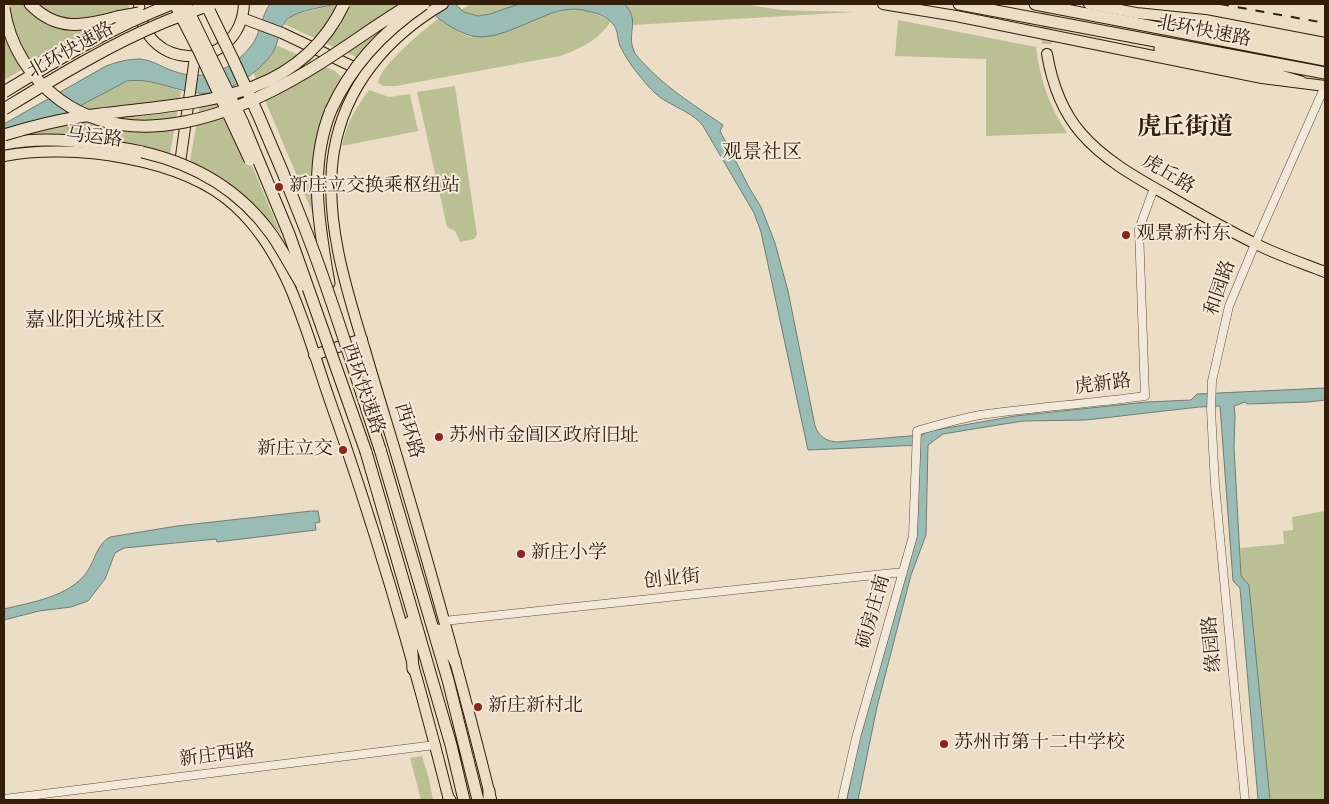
<!DOCTYPE html>
<meta charset="utf-8">
<style>
body{margin:0}
#map{position:relative;width:1329px;height:804px;overflow:hidden;background:#ecddc6;font-family:Cardo,serif}
canvas{display:block}
.frame{position:absolute;inset:0;border:5px solid #331e09;pointer-events:none}
</style>
<div id="map">
<canvas width="1329" height="804"></canvas>
<div class="frame"></div>
</div>
<script>
const ctx = document.querySelector('canvas').getContext('2d');
ctx.lineJoin = 'round';
function fillPath(path, color) {
  ctx.fillStyle = color;
  ctx.fill(path, 'evenodd');
}
function stroke(path, color, width, dash) {
  ctx.strokeStyle = color;
  ctx.lineWidth = width;
  ctx.lineCap = dash ? 'butt' : 'round';
  ctx.setLineDash(dash || []);
  ctx.stroke(path);
}
function drawText(font, color, halo, rows, align = 'center') {
  ctx.font = font + ' Cardo,"Noto Serif SC",serif';
  ctx.lineWidth = 4;
  ctx.setLineDash([]);
  ctx.textBaseline = 'middle';
  ctx.strokeStyle = halo;
  ctx.fillStyle = color;
  for (const [text, x, y, turn = 0] of rows) {
    ctx.save();
    ctx.translate(x, y);
    ctx.rotate((+turn || 0) * Math.PI / 180);
    ctx.textAlign = isNaN(turn) ? turn : align;
    if (halo) ctx.strokeText(text, 0, 0);
    ctx.fillText(text, 0, 0);
    ctx.restore();
  }
}
const green = new Path2D(`
 M4,4H129V15L91,30L4,80Z
 M337,4H417L358,58L284,24L293,15Z
 M470,4H519C501,10 479,23 461,10Z
 M624,4H743L781,10L854,12L633,25L632,15Z
 M568,9L587,10L611,21C599,40 580,49 560,56L396,86H383L378,83C380,65 424,30 439,18L460,33L470,37Z
 M898,20L1036,47C1040,79 1049,106 1067,133L986,136V59L895,56Z
 M276,45L335,71L340,76L343,82L324,121L316,221L253,72L268,58Z
 M137,79L153,82L181,91L170,154L149,148L41,135H25L123,82Z
 M455,86L477,235L474,239L460,242L455,231L447,227L417,92Z
 M369,90L389,97L410,94L418,131L342,146C346,124 356,108 369,90Z
 M220,91L281,234C251,201 230,181 190,161L202,93Z
 M1325,511V800H1270L1249,585L1241,576L1240,548L1284,544L1283,531L1293,530L1292,517Z
 M422,756L429,779L433,800H421L410,758Z`);
const water = new Path2D(`
 M270,4H337C324,7 300,10 289,18C280,24 279,39 275,48C267,66 239,85 221,91C188,101 159,76 127,81L25,135L4,151V124L106,66C117,62 128,59 140,59C152,60 162,67 173,71C203,82 231,71 251,46C261,34 261,16 270,4Z
 M421,4H455L464,12L478,16L490,14L519,4H624C641,19 626,34 634,51C637,58 644,63 649,69C671,91 697,107 723,125L720,131L750,189L761,207L775,243L788,291L815,426C819,437 826,441 837,442L922,435L930,431L1015,416L1147,402L1191,400L1197,394L1325,388V400L1309,402L1247,404L1245,402L1234,406L1235,415L1234,447L1241,576L1249,585L1270,800H1258L1240,588L1233,581L1220,406L1199,407L1086,420L1024,421L1004,424L943,434L928,445L926,535L911,575L877,707L858,800H847L859,736L897,600L917,534L920,445L808,450L761,232L754,213L703,126C694,114 679,109 666,101C656,96 646,84 639,75C632,67 625,56 620,46C618,41 618,37 617,32C614,19 599,13 587,11C574,7 559,10 547,15C484,41 476,51 421,4Z
 M312,511H318L320,522L315,523L316,530L217,542L216,539L124,548L115,553L105,579L88,601L71,607L39,611L4,620V609C32,602 69,597 87,572C95,560 97,544 110,537L177,526Z`);
const majorTunnel = new Path2D(`
 M1046,4L1047,54`);
const minor = new Path2D(`
 M444,621L903,572
 M4,799L435,745
 M842,800L856,738L913,536L917,431C938,425 958,419 980,415C1035,407 1090,404 1145,396L1139,229L1154,188
 M1245,800L1215,485L1211,410L1212,381L1229,306L1255,244L1325,86`);
const major = new Path2D(`
 M139,4C141,73 240,74 244,4
 M443,4C387,37 345,86 334,151C323,216 346,289 365,350C377,392 390,433 402,474C434,582 464,690 491,799
 M883,4L956,16L1262,78L1325,86
 M1089,4L1136,13L1205,20L1325,43
 M242,18L282,33L362,71
 M1047,54C1052,83 1061,110 1081,133C1104,160 1137,178 1167,195C1196,212 1225,229 1254,243C1277,255 1302,263 1325,272
 M4,156C71,143 183,158 235,206C289,255 306,332 329,398C376,530 415,665 449,800
 M179,170L195,57
 M314,355L362,339`);
const highway = new Path2D(`
 M30,4C57,32 83,26 117,17
 M959,4L1325,73
 M1035,4L1325,60
 M1186,28L1215,29L1325,50
 M1160,49L1264,71L1301,82
 M4,144C50,135 97,143 142,152
 M329,283C319,226 308,166 331,110
 M380,449L448,680L478,800
 M366,452L451,745L464,800
 M410,622L413,669
 M438,630L455,661
 M449,799L450,800
 M489,800V791`);
const rail = new Path2D(`
 M1220,4L1325,23`);
const highwayBridge = new Path2D(`
 M175,4L199,51L250,160
 M185,4L243,123L289,234L366,452
 M206,4C242,76 275,150 304,226C333,299 355,375 380,449
 M4,8C9,45 30,78 60,100C134,154 236,114 306,72C342,51 375,25 411,4
 M117,17L139,13
 M4,92C58,59 113,27 172,4
 M4,109C55,78 107,46 162,23C179,16 196,10 212,4
 M331,110C351,66 384,31 424,4
 M4,135C30,127 58,120 85,116C182,102 295,108 344,4
 M142,152C195,164 240,190 272,235C283,251 292,269 302,285`);
const markers = [
 [279,187,5,"#8f2418"],
 [1126,235,5,"#8f2418"],
 [439,437,5,"#8f2418"],
 [343,450,5,"#8f2418"],
 [521,554,5,"#8f2418"],
 [478,707,5,"#8f2418"],
 [944,744,5,"#8f2418"]
];
const streetNames = [
 ["北环快速路",1204,32,11],
 ["北环快速路",71,51,-29],
 ["马运路",94,138,7],
 ["虎丘路",1168,175,31],
 ["和园路",1221,288,-71],
 ["虎新路",1103,385,-7],
 ["西环快速路",362,389,71],
 ["西环路",408,431,73],
 ["创业街",672,580,-6],
 ["硕房庄南",874,612,-74],
 ["缘园路",1213,644,-95],
 ["新庄西路",217,756,-7]
];
const poiNames = [
 ["新庄立交换乘枢纽站",289,187],
 ["观景新村东",1136,235],
 ["苏州市金阊区政府旧址",449,437],
 ["新庄立交",333,450,"right"],
 ["新庄小学",531,554],
 ["新庄新村北",488,707],
 ["苏州市第十二中学校",954,744]
];
const neighbourhoodNames = [
 ["观景社区",762,153],
 ["嘉业阳光城社区",95,321]
];
const districtNames = [
 ["虎丘街道",1185,128]
];
fillPath(green, '#bac093');
fillPath(water, '#99bcb5');
stroke(water, '#707d70', 1);
stroke(majorTunnel, '#c7b7a0', 10, [10, 5]);
stroke(minor, '#614e38', 9);
stroke(major, '#331e09', 12);
stroke(highway, '#331e09', 13);
stroke(minor, '#f3e9da', 8);
stroke(major, '#ecddc6', 10);
stroke(highway, '#ecddc6', 11);
stroke(rail, '#331e09', 2, [9, 9]);
stroke(highwayBridge, '#331e09', 13, []);
stroke(highwayBridge, '#ecddc6', 11);
for (const [x, y, r, color] of markers) {
  const dot = new Path2D();
  dot.arc(x, y, r, 0, 2 * Math.PI);
  ctx.fillStyle = color;
  ctx.fill(dot);
  stroke(dot, '#f3e9da', 2);
}
drawText('19px', '#331e09', '#f3e9da', streetNames);
drawText('19px', '#331e09', '#f3e9da', poiNames, 'left');
drawText('20px', '#331e09', '#f3e9da', neighbourhoodNames);
drawText('bold 24px', '#331e09', '#f3e9da', districtNames);
</script>
